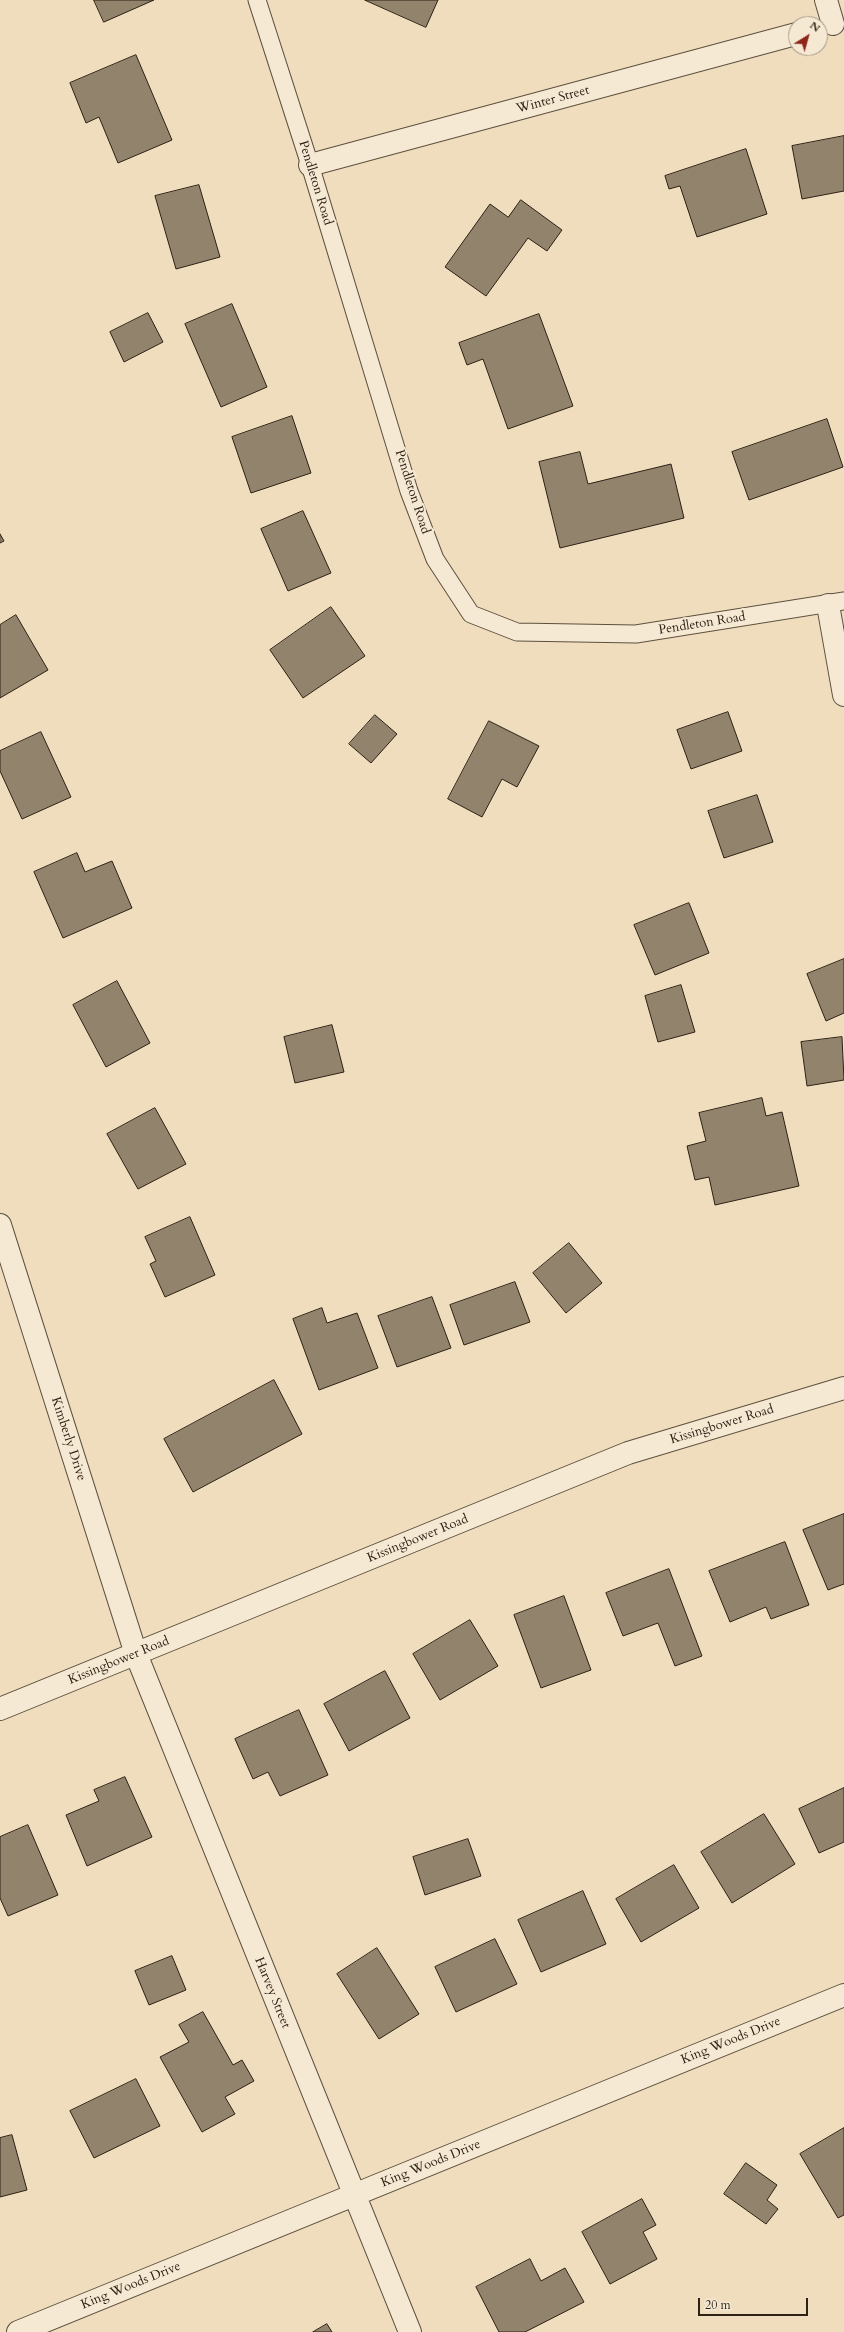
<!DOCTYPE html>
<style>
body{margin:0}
#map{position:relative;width:844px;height:2332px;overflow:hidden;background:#f0ddbd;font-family:Cardo,serif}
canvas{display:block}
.north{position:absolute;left:788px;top:16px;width:40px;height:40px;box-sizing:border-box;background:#f5e9d4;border:1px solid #a59987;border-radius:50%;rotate:37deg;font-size:11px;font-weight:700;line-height:16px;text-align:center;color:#2c2114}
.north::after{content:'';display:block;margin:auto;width:14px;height:18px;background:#8f2418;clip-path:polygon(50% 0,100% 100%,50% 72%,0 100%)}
.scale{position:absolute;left:698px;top:2298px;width:110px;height:18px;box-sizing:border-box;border:2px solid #2c2114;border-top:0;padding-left:5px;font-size:12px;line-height:14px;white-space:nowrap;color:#2c2114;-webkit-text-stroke:3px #f5e9d4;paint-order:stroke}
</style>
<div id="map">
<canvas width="844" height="2332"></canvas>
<div class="north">N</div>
<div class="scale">20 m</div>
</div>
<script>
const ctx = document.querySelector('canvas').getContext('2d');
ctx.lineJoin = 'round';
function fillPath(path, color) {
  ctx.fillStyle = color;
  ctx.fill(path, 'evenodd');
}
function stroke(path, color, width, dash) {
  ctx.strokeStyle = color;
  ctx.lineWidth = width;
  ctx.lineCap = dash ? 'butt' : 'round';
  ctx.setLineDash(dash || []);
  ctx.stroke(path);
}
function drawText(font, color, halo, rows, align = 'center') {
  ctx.font = font + ' Cardo,serif';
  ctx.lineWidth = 4;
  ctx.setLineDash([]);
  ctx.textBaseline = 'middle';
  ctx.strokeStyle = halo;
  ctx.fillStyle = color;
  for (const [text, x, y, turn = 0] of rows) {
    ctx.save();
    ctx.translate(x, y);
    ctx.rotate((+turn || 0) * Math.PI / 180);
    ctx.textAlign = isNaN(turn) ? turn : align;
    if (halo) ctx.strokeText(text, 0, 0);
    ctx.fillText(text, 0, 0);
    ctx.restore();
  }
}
const building = new Path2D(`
 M94,0H154L104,22Z
 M365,0H438L426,27Z
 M136,55L172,140L118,163L99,117L86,123L70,83Z
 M844,136V191L802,199L792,146Z
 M746,149L767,214L697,237L680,186L669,189L665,176Z
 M199,185L220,257L176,269L155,196Z
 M521,200L562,230L547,251L528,238L486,296L445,267L490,204L508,217Z
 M232,304L267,387L221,407L185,324Z
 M148,313L163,342L124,362L110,332Z
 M539,314L573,406L508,429L483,359L467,365L459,343Z
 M292,416L311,473L251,493L232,437Z
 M827,419L843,467L749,500L732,452Z
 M580,452L588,484L671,464L684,518L560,548L539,462Z
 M303,511L331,573L288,591L261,529Z
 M0,534L4,541L0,543Z
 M331,607L365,656L303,698L270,650Z
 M16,615L48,670L0,698V625Z
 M728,712L742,751L691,769L677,730Z
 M375,715L397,734L371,763L349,744Z
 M489,721L539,746L517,787L502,779L482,817L448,799Z
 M41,732L71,797L22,819L0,771V751Z
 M757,795L773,842L724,858L708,811Z
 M77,853L85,872L112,861L132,908L63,938L34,872Z
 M689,903L709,953L655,975L634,925Z
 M844,959V1013L826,1021L807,974Z
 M117,981L150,1043L106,1067L73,1005Z
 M681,985L695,1032L658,1042L645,996Z
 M332,1025L344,1072L295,1083L284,1037Z
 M842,1037L844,1080L807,1086L801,1042Z
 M762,1098L766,1116L782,1112L799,1186L715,1205L709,1177L695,1180L687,1146L706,1141L699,1113Z
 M155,1108L186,1164L138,1189L107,1134Z
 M190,1217L215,1275L165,1297L150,1264L156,1261L145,1237Z
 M569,1243L602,1283L566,1313L533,1273Z
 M515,1282L530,1322L464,1345L450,1305Z
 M432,1297L451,1348L397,1367L378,1316Z
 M322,1308L327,1323L357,1313L378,1368L319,1390L293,1319Z
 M274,1380L302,1434L193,1492L164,1439Z
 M844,1514V1584L828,1590L803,1530Z
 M785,1542L809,1605L771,1619L766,1607L730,1622L709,1571Z
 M669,1569L702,1656L675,1666L658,1623L623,1636L606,1593Z
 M564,1596L591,1670L541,1688L514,1615Z
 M470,1620L498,1666L440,1700L413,1654Z
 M385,1671L410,1718L349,1751L324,1704Z
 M299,1710L328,1775L280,1796L268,1772L253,1779L235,1739Z
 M125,1777L152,1837L87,1866L66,1815L99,1801L94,1790Z
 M844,1788V1842L819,1853L799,1809Z
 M764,1814L795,1864L732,1903L701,1852Z
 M28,1825L58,1895L8,1916L0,1898V1837Z
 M468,1839L481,1876L425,1895L413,1857Z
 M674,1865L699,1908L641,1942L616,1899Z
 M583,1891L606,1944L541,1972L518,1920Z
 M495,1939L517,1984L456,2012L435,1967Z
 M377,1948L419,2014L379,2039L337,1974Z
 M172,1956L186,1990L149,2005L135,1971Z
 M203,2012L233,2065L242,2060L254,2081L225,2097L235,2114L202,2132L160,2057L189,2042L179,2025Z
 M136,2079L160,2126L94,2158L70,2111Z
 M844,2128V2215L838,2218L800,2154Z
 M12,2135L27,2190L0,2197V2138Z
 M746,2163L777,2185L767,2200L778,2209L766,2224L724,2194Z
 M642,2199L656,2225L643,2232L657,2259L610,2284L582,2232Z
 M530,2259L541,2281L565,2268L584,2302L525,2332H499L476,2287Z
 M327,2324L332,2332H313Z`);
const service = new Path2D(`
 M257,0L310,165L409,491L435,559L471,614L517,632L636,634L844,601`);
const minor = new Path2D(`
 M826,0L833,24
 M310,165L796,34
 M828,605L844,695
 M136,1654L410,2332
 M18,2332L844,1995`);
const tertiary = new Path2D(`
 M0,1225L136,1654
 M0,1709L628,1453L844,1388`);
const streetNames = [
 ["Winter Street",553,100,-15],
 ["Pendleton Road",315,183,73],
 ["Pendleton Road",412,492,72],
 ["Pendleton Road",702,624,-9],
 ["Kissingbower Road",722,1425,-17],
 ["Kimberly Drive",68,1439,72],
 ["Kissingbower Road",418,1539,-22],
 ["Kissingbower Road",119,1661,-22],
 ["Harvey Street",272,1993,68],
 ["King Woods Drive",731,2041,-22],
 ["King Woods Drive",431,2164,-22],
 ["King Woods Drive",131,2286,-22]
];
fillPath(building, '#92836c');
stroke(building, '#2c2114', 1);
stroke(service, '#5d503e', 19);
stroke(minor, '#5d503e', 24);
stroke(tertiary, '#5d503e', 24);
stroke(service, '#f5e9d4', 17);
stroke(minor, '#f5e9d4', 22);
stroke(tertiary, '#f5e9d4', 22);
drawText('13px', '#2c2114', '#f5e9d4', streetNames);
</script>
